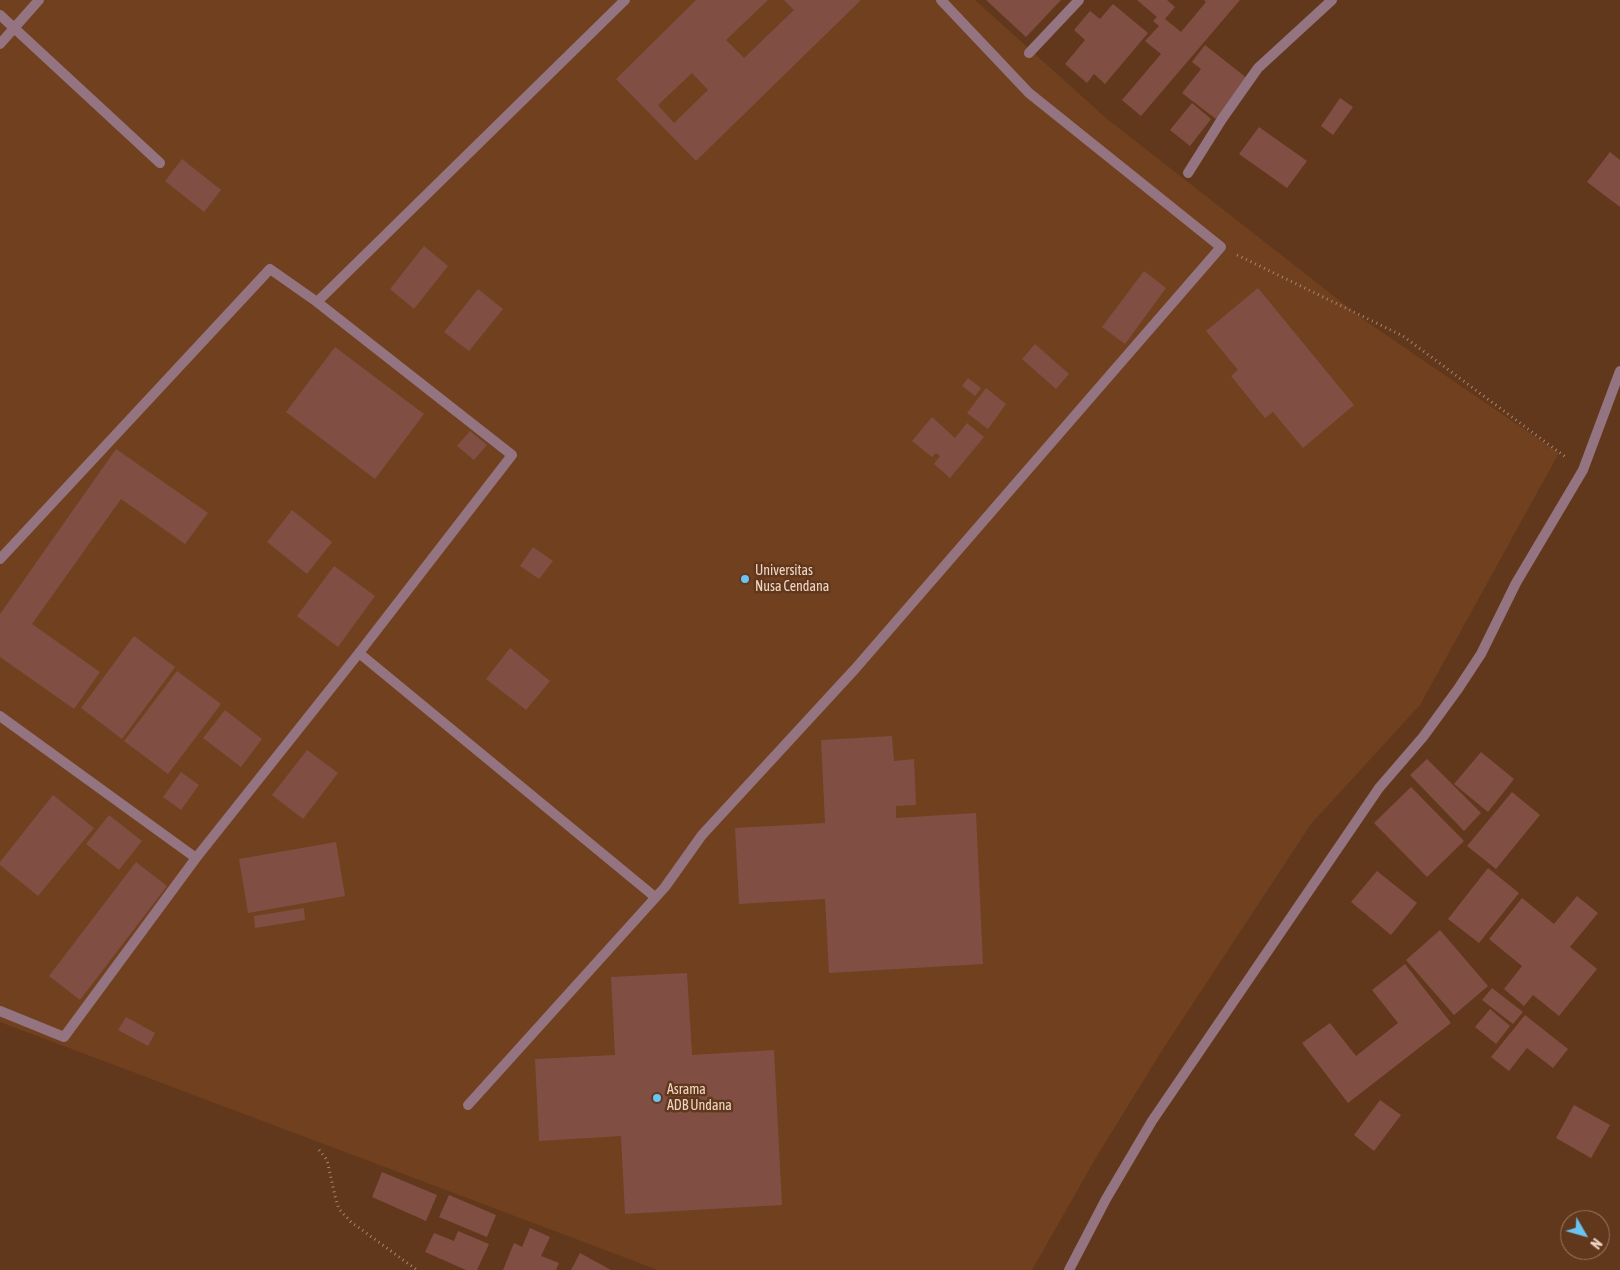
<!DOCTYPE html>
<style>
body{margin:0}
#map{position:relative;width:1620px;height:1270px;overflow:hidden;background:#61381c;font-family:"Asap Condensed",sans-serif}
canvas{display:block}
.north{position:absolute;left:1560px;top:1210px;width:50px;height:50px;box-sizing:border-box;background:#61381c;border:1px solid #9a7760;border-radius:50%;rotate:128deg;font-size:14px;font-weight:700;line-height:20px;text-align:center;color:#efd5c5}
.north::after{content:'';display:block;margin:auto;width:18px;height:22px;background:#6ac3f1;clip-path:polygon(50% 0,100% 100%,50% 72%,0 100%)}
</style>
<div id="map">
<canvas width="1620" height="1270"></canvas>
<div class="north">N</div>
</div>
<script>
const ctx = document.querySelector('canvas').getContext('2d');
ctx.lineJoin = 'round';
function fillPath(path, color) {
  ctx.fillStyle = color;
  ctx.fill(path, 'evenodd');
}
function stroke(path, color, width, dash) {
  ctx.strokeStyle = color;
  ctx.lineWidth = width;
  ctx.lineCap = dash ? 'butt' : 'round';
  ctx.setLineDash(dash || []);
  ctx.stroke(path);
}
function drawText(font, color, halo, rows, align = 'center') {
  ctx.font = font + ' "Asap Condensed",sans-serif';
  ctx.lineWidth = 5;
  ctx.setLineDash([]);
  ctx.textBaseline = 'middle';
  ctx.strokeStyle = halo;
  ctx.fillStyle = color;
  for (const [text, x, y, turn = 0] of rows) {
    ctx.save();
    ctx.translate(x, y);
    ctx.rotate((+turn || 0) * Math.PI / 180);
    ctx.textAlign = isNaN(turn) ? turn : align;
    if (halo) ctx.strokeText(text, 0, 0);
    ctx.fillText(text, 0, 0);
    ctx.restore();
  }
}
const built = new Path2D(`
 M0,0H975L1106,118L1367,322L1559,453L1420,705L1311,824L1161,1052L1097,1156L1032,1270H658L0,1022Z`);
const building = new Path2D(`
 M696,0H768L726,40L744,58L794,10L784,0H861L696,161L616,79ZM692,73L708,90L674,123L658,105Z
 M986,0H1061L1026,37Z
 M1137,0H1167L1175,7L1165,19L1181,32L1206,2L1204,0H1240L1141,116L1122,100L1161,54L1145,41L1159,26L1153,21L1157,17Z
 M1113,4L1148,33L1105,84L1094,74L1087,83L1065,64L1085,40L1074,30L1090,11L1100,19Z
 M1205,45L1248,79L1216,119L1182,93L1201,69L1192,62Z
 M1340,98L1353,107L1333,135L1321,126Z
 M1192,103L1211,119L1190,146L1170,130Z
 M1259,127L1307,161L1287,188L1239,154Z
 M1610,152L1620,160V207L1587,182Z
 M182,159L221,190L204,212L165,181Z
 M424,246L448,266L414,309L390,289Z
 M1144,271L1166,288L1125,344L1102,327Z
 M1258,288L1354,405L1303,448L1273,412L1265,418L1231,376L1238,370L1206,331Z
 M478,289L503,309L469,351L444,332Z
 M1035,344L1069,374L1056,389L1022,359Z
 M335,347L424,414L375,479L286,412Z
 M968,378L981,388L975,396L962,386Z
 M986,388L1006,404L988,429L967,413Z
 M932,417L955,438L967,423L984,437L950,478L934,464L940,456L936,453L932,457L912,441Z
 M470,431L487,445L474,460L457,446Z
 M116,449L208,513L185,544L121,499L32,624L100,672L74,709L0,657V614Z
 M292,510L332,542L307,574L267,542Z
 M533,547L553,561L539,579L520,566Z
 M334,566L375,596L338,647L297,616Z
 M134,636L175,667L122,739L81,708Z
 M510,648L550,681L526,710L486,679Z
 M177,671L221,704L168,774L124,741Z
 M225,710L262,739L241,767L203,738Z
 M892,736L894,761L914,759L916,805L896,806V818L976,813L983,964L829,973L825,899L739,904L735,828L825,823L821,740Z
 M307,750L338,773L303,819L272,795Z
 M1481,752L1514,779L1488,812L1454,784Z
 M1427,759L1481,813L1464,831L1410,775Z
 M181,772L199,785L181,810L163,797Z
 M1411,787L1464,841L1427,877L1374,823Z
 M1512,792L1540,815L1496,869L1467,846Z
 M53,795L94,828L38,896L0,865V862Z
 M109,815L142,841L119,870L86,844Z
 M336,842L345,896L248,913L239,859Z
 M136,862L167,886L80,1000L49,976Z
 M1488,868L1519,893L1479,943L1448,919Z
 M1377,871L1417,903L1391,935L1351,902Z
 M1577,896L1598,913L1570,947L1597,969L1559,1016L1533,995L1524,1006L1504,989L1522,966L1489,939L1522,898L1554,924Z
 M304,908L305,920L255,928L254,916Z
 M1440,930L1488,986L1454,1015L1406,960Z
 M1405,964L1451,1023L1348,1103L1302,1043L1330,1023L1356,1056L1398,1023L1372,990Z
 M687,973L692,1055L774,1050L782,1205L625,1214L621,1136L539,1141L535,1059L615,1055L611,977Z
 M1492,988L1523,1012L1513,1024L1482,1000Z
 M1490,1009L1510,1026L1496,1044L1475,1027Z
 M1525,1015L1568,1049L1553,1068L1527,1048L1509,1071L1491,1057Z
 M126,1017L155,1033L148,1046L118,1030Z
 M1380,1100L1401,1115L1374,1151L1354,1135Z
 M1574,1105L1610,1125L1591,1158L1556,1138Z
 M382,1172L437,1195L426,1221L372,1197Z
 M449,1195L496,1215L487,1237L439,1217Z
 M530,1228L550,1237L541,1256L559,1263L556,1270H503L514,1243L522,1247Z
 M458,1231L489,1244L477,1270H466L425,1252L434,1233L454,1241Z
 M580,1253L611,1270H571Z`);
const path = new Path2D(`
 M1237,255L1403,336L1567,458
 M319,1150L327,1160L335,1196L339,1209L351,1222L417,1270`);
const minor = new Path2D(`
 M0,15L160,163
 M0,44L39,0
 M1029,53L1079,0
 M1188,173L1222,119L1258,68L1332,0
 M0,559L270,269L317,302
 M359,653L655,897
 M0,716L196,858
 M0,1011L64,1037L196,858L359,653L512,455L317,302L625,0
 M468,1105L665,887L702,835L855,669L1221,247L1029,93L941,0
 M1069,1270L1106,1199L1152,1121L1379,788L1423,737L1458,689L1481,654L1516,583L1583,470L1620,371`);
const markers = [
 [745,579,5,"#6ac3f1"],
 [657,1098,5,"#6ac3f1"]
];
const poiNames = [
 ["Universitas",755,571],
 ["Nusa Cendana",755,587],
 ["Asrama",667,1090],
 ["ADB Undana",667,1106]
];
fillPath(built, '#70401f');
fillPath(building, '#814e44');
stroke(path, '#a7856f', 3, [1, 4]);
stroke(minor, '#947481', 10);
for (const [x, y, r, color] of markers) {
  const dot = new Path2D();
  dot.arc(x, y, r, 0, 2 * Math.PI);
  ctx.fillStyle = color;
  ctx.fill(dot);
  stroke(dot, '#61381c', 2);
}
drawText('14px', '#efd5c5', '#61381c', poiNames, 'left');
</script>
